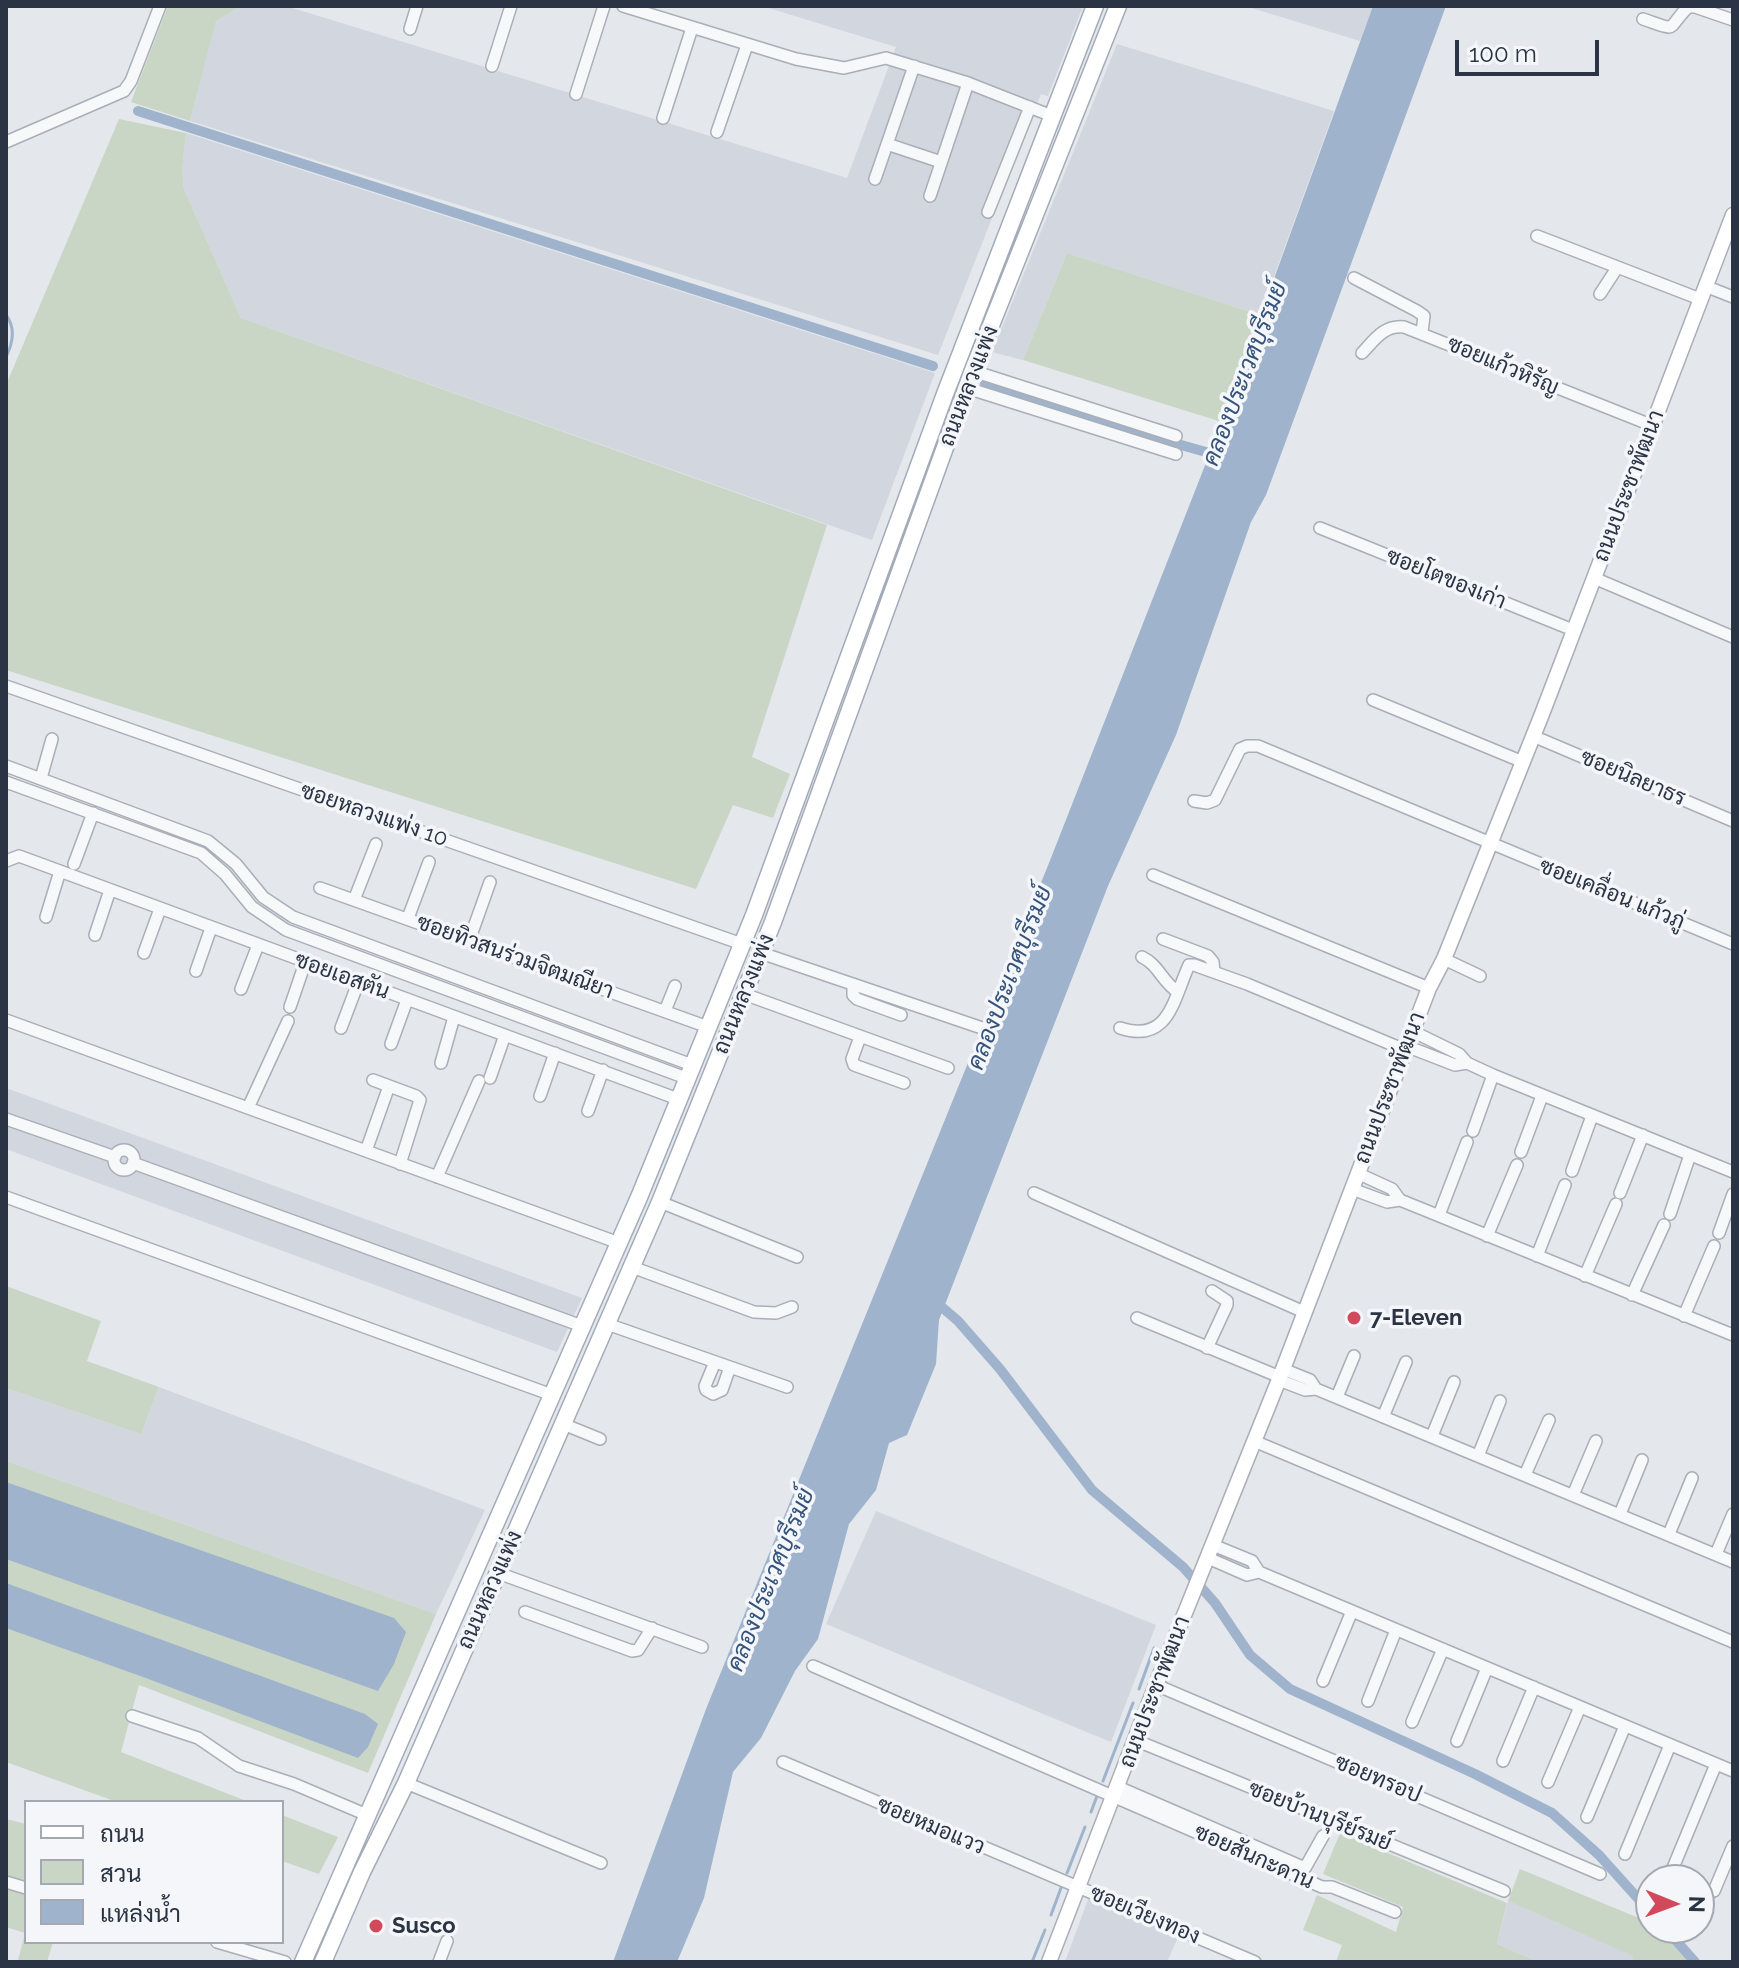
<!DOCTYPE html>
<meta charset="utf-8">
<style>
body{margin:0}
#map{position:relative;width:1739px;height:1968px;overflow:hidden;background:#e4e7ec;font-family:Raleway,Sarabun,sans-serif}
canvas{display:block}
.frame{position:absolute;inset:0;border:8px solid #2b3445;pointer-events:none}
.legend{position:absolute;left:24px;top:1800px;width:260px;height:144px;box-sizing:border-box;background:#f4f6f9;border:2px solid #a4a8b1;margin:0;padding:10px 14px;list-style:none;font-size:24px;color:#2b3445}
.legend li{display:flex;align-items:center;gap:16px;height:40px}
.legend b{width:40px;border:2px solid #a4a8b1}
.north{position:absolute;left:1635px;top:1864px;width:80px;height:80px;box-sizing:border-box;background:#f4f6f9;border:2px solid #a4a8b1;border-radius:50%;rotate:91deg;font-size:22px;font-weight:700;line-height:32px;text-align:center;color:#2b3445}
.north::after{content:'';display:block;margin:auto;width:28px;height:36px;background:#d1495b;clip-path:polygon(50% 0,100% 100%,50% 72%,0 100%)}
.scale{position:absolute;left:1455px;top:40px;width:144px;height:36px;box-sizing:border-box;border:4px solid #2b3445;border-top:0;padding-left:10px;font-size:24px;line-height:28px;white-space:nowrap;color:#2b3445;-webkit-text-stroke:6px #f4f6f9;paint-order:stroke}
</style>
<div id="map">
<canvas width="1739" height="1968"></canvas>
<div class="frame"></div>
<ul class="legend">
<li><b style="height:10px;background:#fff"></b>ถนน</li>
<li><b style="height:22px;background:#c9d6c5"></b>สวน</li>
<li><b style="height:22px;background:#9fb4cc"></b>แหล่งน้ำ</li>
</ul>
<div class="north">N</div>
<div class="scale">100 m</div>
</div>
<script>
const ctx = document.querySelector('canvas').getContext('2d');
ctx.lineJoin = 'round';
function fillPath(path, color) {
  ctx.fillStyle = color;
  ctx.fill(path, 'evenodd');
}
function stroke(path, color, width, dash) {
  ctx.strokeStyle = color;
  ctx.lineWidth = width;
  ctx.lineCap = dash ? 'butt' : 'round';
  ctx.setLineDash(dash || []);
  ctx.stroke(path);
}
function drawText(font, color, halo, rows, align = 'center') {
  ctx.font = font + ' Raleway,Sarabun,sans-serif';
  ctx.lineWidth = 7;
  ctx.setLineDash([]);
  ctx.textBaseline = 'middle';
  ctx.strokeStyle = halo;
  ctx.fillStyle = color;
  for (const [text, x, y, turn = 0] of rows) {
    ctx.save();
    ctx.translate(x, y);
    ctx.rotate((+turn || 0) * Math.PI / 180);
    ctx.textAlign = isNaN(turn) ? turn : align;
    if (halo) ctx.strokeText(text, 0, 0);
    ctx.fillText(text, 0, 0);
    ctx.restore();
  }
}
const built = new Path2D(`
 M240,6H286L847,178L896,47L762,6H1083L1048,96L1041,94L938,355L190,121L216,20Z
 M1245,6H1373L1360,41Z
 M1117,44L1334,111L1260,315L1067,253L1023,360L992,352Z
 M186,133L935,373L872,540L241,318L184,189L182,170Z
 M6,1088L582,1298L557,1352L6,1149Z
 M159,1387L485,1510L436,1614L6,1461V1388L141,1434Z
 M876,1511L1156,1625L1111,1742L826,1624Z
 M1089,1897L1179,1935L1167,1962H1065Z
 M1508,1901L1634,1956L1632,1962H1538L1497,1944Z`);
const green = new Path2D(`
 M168,6H240L216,21L190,121L131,102Z
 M119,119L186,133L182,170L184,189L241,318L827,525L752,757L790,774L773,818L733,805L696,889L6,670V385Z
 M1067,253L1260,315L1222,422L1023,360Z
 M6,1286L101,1321L87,1361L159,1387L141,1434L6,1388Z
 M6,1461L436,1614L368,1773L139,1685L121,1752L249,1802H117L6,1762Z
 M282,1815L338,1837L319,1874L282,1861Z
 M6,1819L26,1824V1942H53L47,1962L18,1960L25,1933L6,1927Z
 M1340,1833L1507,1903L1497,1944L1538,1962H1336L1342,1945L1303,1930L1317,1895L1396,1932L1403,1907L1323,1874Z
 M1520,1869L1651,1923V1928H1659L1689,1962H1632L1633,1956L1508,1901Z`);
const water = new Path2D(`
 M1373,6H1446L1266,495L1251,522L1176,735L1108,886L939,1320L936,1364L907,1435L889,1443L876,1490L849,1524L818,1639L795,1671L761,1738L733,1772L704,1898L677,1962H613L706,1709L1049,863L1222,422Z
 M6,1482L394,1618L406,1632L394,1664L378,1691L6,1559Z
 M6,1583L365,1714L378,1724L368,1747L358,1758L143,1677L6,1628Z`);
const stream = new Path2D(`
 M6,315C16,328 13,343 6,357
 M1139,1689L1154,1648
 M1103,1781L1133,1703
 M1091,1812L1097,1796
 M1067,1873L1085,1827
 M1051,1915L1061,1888
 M1032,1962L1045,1930`);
const canal = new Path2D(`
 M138,111L933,366
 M985,383L1114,426L1220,456
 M936,1302L958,1321L1000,1369L1092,1490L1183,1567L1215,1603L1250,1655L1290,1689L1475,1774L1552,1813L1599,1855L1651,1913
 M1665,1928L1695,1962`);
const street = new Path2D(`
 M623,6L796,59L844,68L886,58L968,83L1052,116
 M1643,19C1680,32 1665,30 1688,7H1695L1733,20
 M410,29L417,6
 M492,66L511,6
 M576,94L604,6
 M663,118L692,28
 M717,132L747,45
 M6,142L124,91L131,81L160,6
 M887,144L941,162
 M875,179L914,66
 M930,196L968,83
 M988,212L1030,107
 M1537,236L1700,299
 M1354,278L1417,311L1424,316L1422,332
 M1705,286L1733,297
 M1600,294L1617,268
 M1362,353C1375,339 1384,325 1404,327L1651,425
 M973,371L1176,436
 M967,388L1176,454
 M1320,528L1573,630
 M1594,578L1733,637
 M6,686L742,944
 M1373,700L1523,762
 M1533,736L1733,821
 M6,766L208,841L236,864L263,897L293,917L692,1065
 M41,778L52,739
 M6,782L201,853L225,874L252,907L286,930L686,1078
 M1194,801L1207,803L1215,800L1240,749L1247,746H1258L1733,944
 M6,861L19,856L678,1099
 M74,864L93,813
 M1153,875L1429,988
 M320,888L708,1027
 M354,900L376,844
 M46,917L60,871
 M408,918L429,862
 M95,935L110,890
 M1163,939L1208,956L1213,962L1214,971
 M469,941L490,882
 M144,953L160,909
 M761,953L982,1028
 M1142,957C1159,965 1162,982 1178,992
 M1444,959L1480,976
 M196,971L211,928
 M853,984V995L857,999L901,1015
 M241,989L258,945
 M744,994L948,1068
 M290,1007L305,963
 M665,1011L675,986
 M6,1020L619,1243
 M341,1028L358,983
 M1120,1028C1169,1044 1173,1000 1189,965H1194L1247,984L1405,1050
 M1412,1031L1459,1054L1467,1063L1493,1075L1733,1172
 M860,1037L852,1059L854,1065L904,1083
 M391,1044L407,1000
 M1406,1046L1455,1065L1467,1063
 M441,1063L454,1017
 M490,1078L505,1035
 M373,1080L416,1096L420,1100L400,1164
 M540,1096L555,1053
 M248,1108L288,1021
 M588,1111L603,1070
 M6,1119L115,1157
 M1473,1131L1493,1075
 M114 1160a10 10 0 1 1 20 0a10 10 0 1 1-20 0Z
 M366,1151L389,1086
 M1521,1152L1542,1096
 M133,1163L582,1326
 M1572,1171L1592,1116
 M1357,1173L1392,1189L1400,1200
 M437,1177L479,1081
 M1352,1189L1387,1202L1400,1200L1733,1335
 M1034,1193L1304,1312
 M1620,1193L1643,1135
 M6,1197L552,1395
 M660,1202L797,1257
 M1670,1214L1690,1155
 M1439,1215L1467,1142
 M1719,1233L1733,1194
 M1487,1236L1517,1165
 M1537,1256L1565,1185
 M632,1267L754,1312L776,1313L792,1307
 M1585,1276L1616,1204
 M1632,1295L1664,1225
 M1684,1316L1714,1246
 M1137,1318L1280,1377
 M607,1324L787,1387
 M1207,1348L1227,1305V1301L1212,1291
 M715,1362L705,1386L706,1390L713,1394L722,1390L730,1367
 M1283,1369L1310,1380L1316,1389
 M1279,1380L1305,1390L1316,1389L1733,1562
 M1337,1397L1354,1356
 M1383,1417L1406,1362
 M563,1424L600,1439
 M1432,1436L1454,1382
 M1254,1441L1733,1642
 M1478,1456L1500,1401
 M1525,1475L1549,1420
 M1573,1495L1596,1441
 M1620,1514L1642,1460
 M1669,1534L1692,1478
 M1213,1545L1252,1561L1259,1572
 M1716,1554L1733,1514
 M1208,1558L1247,1575L1259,1572L1733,1771
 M498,1573L702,1647
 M525,1612L632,1651L638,1650L652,1628
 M813,1666L1322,1887H1332L1395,1912
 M1323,1681L1352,1611
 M1156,1685L1600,1874
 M1368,1701L1396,1630
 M132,1716L198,1738L239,1766L294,1784L367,1815
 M1412,1722L1443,1649
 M1135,1740L1504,1891
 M1457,1741L1487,1668
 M1503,1761L1534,1687
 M783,1762L1255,1962
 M1548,1782L1580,1707
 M406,1783L601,1863
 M1118,1787L1305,1868L1323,1836
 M1587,1817L1625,1726
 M1625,1854L1670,1745
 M1668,1880L1716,1764
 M6,1882L26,1888
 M1714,1891L1733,1846
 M217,1942L285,1962
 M439,1962L447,1941`);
const secondary = new Path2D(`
 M1049,1962L1156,1685L1280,1377L1429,988L1444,959L1542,714L1733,215`);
const primary = new Path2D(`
 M303,1962L640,1195L754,915L945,394L1095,6
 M323,1962L362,1872L406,1783L660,1202L773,922L972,373L1118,6`);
const markers = [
 [1354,1318,8,"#d1495b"],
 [376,1926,8,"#d1495b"]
];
const streetNames = [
 ["ซอยแก้วหิรัญ",1503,366,23],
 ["ถนนหลวงแพ่ง",969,386,-69],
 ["ถนนประชาพัฒนา",1629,486,-69],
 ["ซอยโตของเก่า",1446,579,22],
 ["ซอยนิลยาธร",1633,778,23],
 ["ซอยหลวงแพ่ง 10",374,815,19],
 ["ซอยเคลื่อน แก้วภู่",1612,894,22],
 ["ซอยทิวสนร่วมจิตมณียา",515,957,20],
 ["ซอยเอสตัน",342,976,20],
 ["ถนนหลวงแพ่ง",744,994,-68],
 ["ถนนประชาพัฒนา",1390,1088,-69],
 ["ถนนหลวงแพ่ง",490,1590,-66],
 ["ถนนประชาพัฒนา",1155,1692,-69],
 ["ซอยทรอป",1378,1779,23],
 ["ซอยบ้านบุรีย์รมย์",1320,1816,22],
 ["ซอยหมอแวว",931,1826,23],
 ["ซอยสันกะดาน",1254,1857,24],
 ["ซอยเวียงทอง",1145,1915,23]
];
const poiNames = [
 ["7-Eleven",1370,1318],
 ["Susco",392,1926]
];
const waterNames = [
 ["คลองประเวศบุรีรมย์",1245,374,-69],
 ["คลองประเวศบุรีรมย์",1010,978,-69],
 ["คลองประเวศบุรีรมย์",771,1580,-68]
];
fillPath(built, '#d2d6de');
fillPath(green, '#c9d6c5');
fillPath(water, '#9fb4cc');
stroke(stream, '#9fb4cc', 3);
stroke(canal, '#9fb4cc', 10);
stroke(street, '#a9aeb7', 14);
stroke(secondary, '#a9aeb7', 17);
stroke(primary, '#a3abb8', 19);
stroke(street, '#f7f8fa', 11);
stroke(secondary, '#fff', 14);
stroke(primary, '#fff', 16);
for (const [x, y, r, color] of markers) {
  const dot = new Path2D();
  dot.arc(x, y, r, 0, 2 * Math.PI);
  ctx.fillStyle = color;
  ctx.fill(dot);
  stroke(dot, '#f4f6f9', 3);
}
drawText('22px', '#2b3445', '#f4f6f9', streetNames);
drawText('bold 22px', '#2b3445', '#f4f6f9', poiNames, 'left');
drawText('italic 24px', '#34527a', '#f4f6f9', waterNames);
</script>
